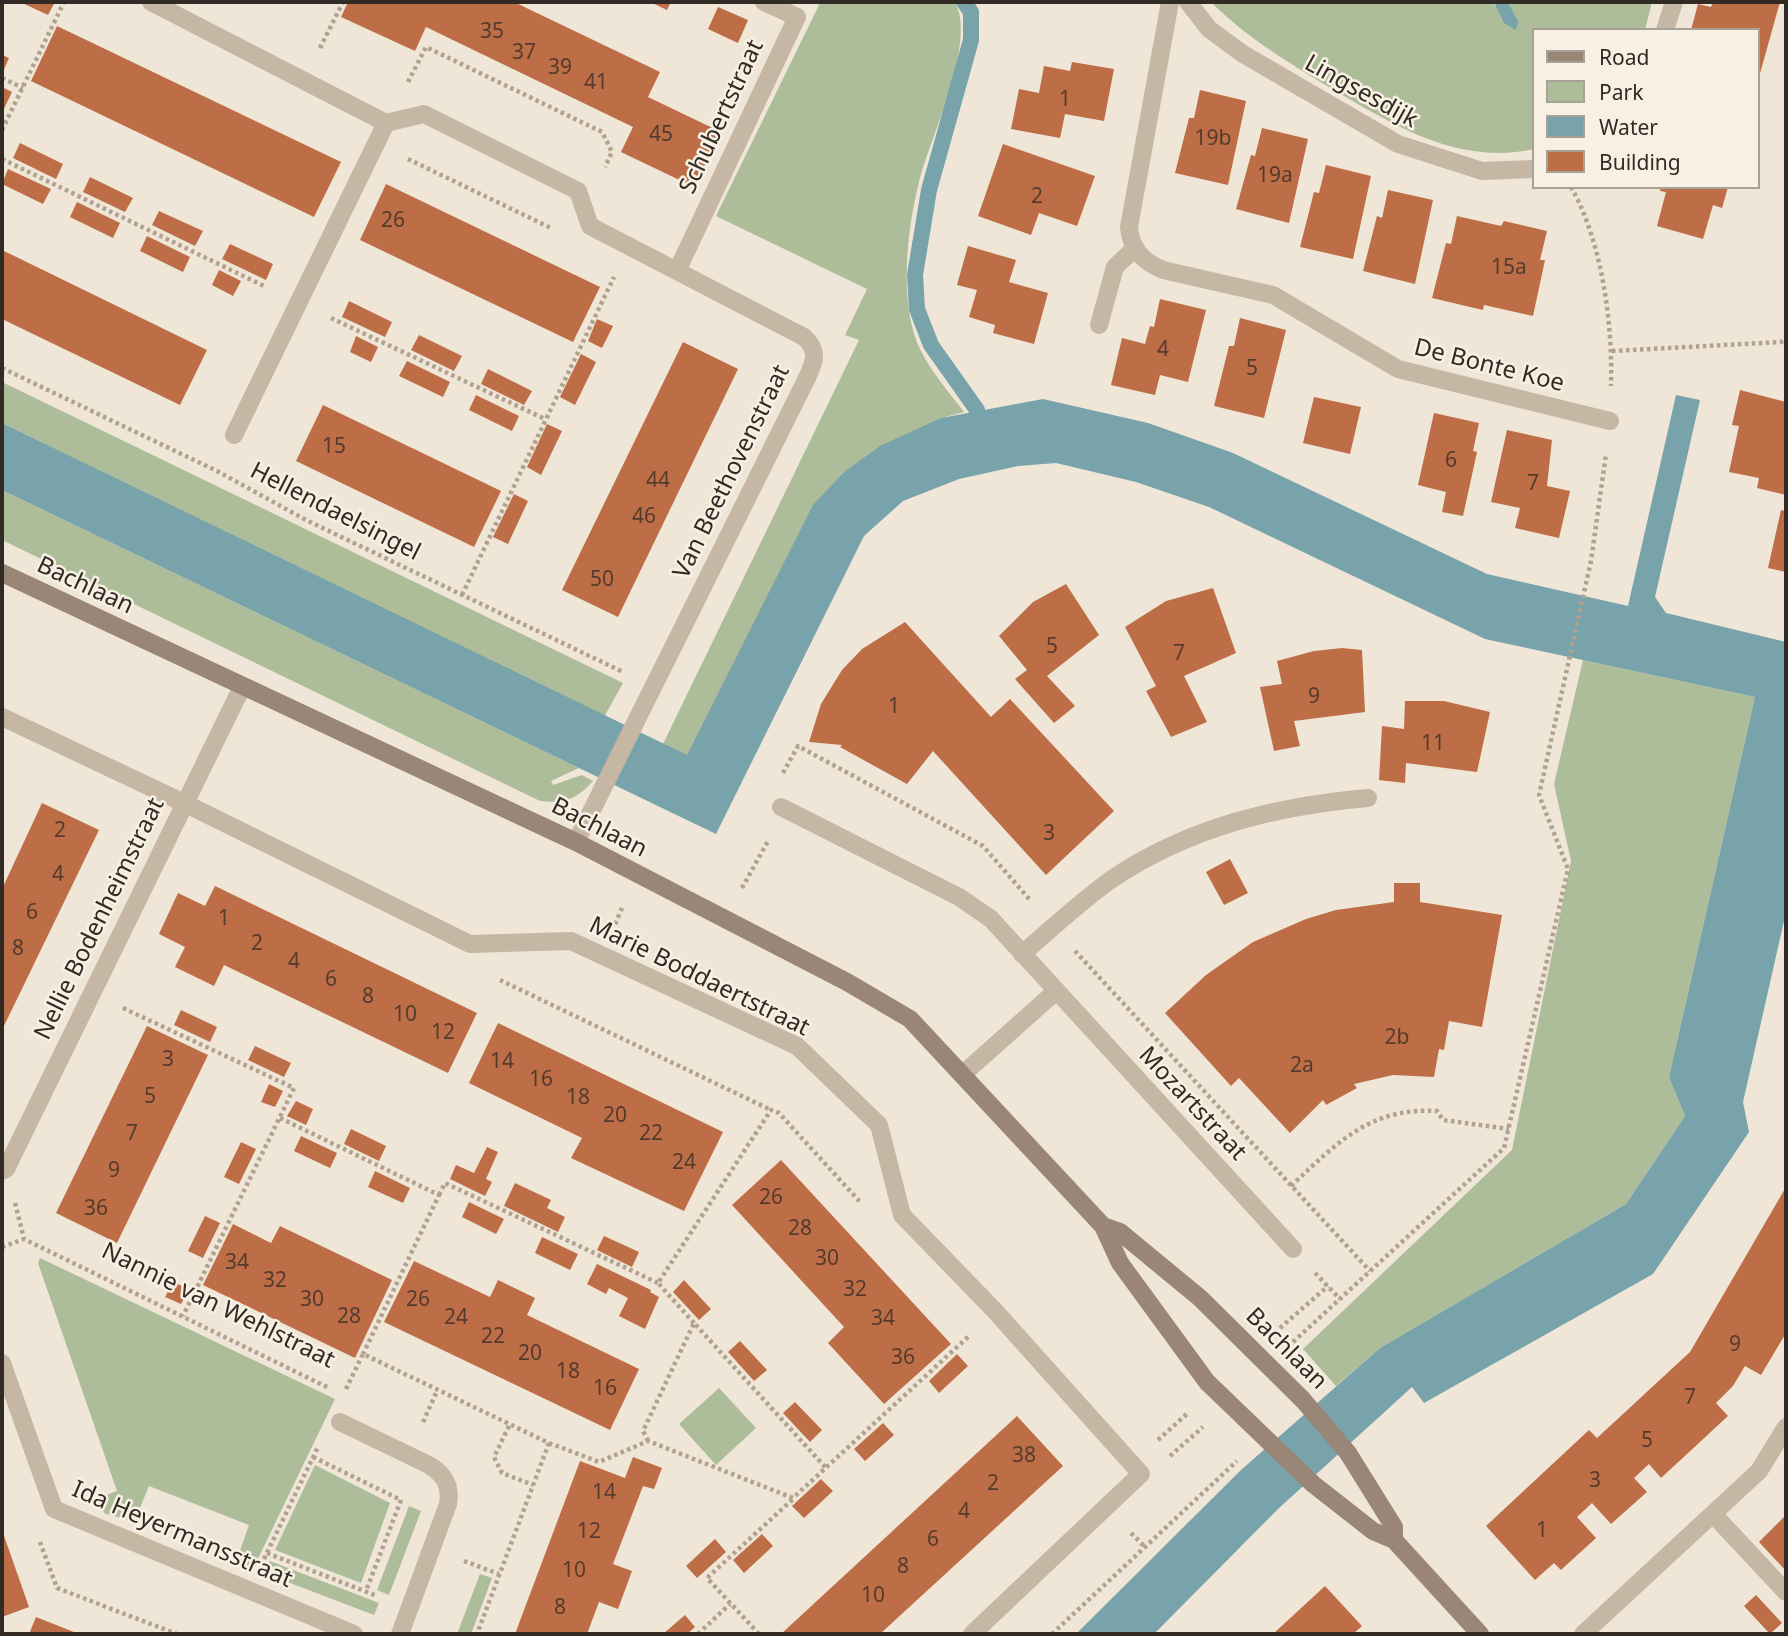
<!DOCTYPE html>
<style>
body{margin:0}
#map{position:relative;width:1788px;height:1636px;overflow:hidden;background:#efe6d7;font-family:"Noto Sans",sans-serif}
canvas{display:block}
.frame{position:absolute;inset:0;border:4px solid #322a25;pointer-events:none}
.legend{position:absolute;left:1532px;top:28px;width:228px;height:161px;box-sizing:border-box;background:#f7f0e3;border:2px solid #a8a197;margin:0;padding:9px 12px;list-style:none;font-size:21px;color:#322a25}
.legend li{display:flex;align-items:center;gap:14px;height:35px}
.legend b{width:35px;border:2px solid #a8a197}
</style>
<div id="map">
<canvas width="1788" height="1636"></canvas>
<div class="frame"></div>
<ul class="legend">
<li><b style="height:9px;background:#998676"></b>Road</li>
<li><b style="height:19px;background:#adbc99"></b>Park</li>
<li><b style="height:19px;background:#78a3aa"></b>Water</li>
<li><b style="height:19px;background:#be6e46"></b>Building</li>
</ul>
</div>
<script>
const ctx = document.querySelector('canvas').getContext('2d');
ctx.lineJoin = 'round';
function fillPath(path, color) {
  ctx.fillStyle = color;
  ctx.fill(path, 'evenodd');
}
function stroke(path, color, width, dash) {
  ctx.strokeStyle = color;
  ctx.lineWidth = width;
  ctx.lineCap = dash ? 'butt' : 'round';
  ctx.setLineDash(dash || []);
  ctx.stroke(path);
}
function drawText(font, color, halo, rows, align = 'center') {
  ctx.font = font + ' "Noto Sans",sans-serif';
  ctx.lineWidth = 5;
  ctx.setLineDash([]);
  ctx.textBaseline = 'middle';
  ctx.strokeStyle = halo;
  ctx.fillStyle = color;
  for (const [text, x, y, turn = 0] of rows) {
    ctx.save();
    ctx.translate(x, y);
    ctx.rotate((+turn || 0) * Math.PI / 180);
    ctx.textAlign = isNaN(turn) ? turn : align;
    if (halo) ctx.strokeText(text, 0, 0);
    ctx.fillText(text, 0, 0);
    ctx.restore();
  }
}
const green = new Path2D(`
 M817,2H955C977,43 930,138 919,182C907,229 898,306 921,351C931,372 950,393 964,412L941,418L844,472L814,505L687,756L663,744L859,340L845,335L867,289L716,216L819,5Z
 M1211,2H1494L1495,6L1518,21L1508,2H1652L1645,30H1534V149C1457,166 1392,124 1329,87C1286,61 1246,37 1211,2Z
 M2,382L623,683L604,717L2,423Z
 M2,490L579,768L551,781L553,785L582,775L593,781C577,799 564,804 540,801L2,540Z
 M1583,660L1755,697L1669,1077L1685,1116L1626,1204L1380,1348L1336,1386L1303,1349L1512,1150L1571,861L1554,784Z
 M40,1258L335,1399L253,1569L236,1562L249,1525L149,1486L134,1522L104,1513L99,1498L117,1491L38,1263Z
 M719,1388L756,1428L716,1465L679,1424Z
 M315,1465L390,1503L361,1583L275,1550Z
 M409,1506L421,1511L389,1595L377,1590Z
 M270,1561L379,1603L374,1615L264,1573Z
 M480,1574L492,1578L471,1634H457Z`);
const water = new Path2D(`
 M1494,2H1508L1518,21L1516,30L1504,23Z
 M1676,395L1700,400L1655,597L1666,613L1786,642V912L1743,1102L1749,1132L1653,1274L1424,1403L1412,1387L1278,1509L1154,1634H1076L1241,1470L1380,1348L1626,1204L1685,1116L1669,1077L1755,697L1485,639L1209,507L1136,482L1056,463L1018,466L959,479L903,501L864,536L716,834L2,490V423L687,755L813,505L844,472L880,446L941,418L1043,399L1148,423L1233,453L1487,574L1628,606Z`);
const stream = new Path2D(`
 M964,2L971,12V40L929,190L915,275L917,309L931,345L977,410`);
const building = new Path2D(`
 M20,2H55L48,15Z
 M348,2H514L660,72L648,97L721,132L694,187L621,152L633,127L426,27L415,51L341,17Z
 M650,2H671L667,10Z
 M1713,2H1780L1759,77L1758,30H1691L1698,4L1711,7Z
 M718,7L748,20L738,43L708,29Z
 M57,26L341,162L314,217L31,81Z
 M2,55L9,58L2,74Z
 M1072,62L1114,69L1104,121L1065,114L1060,138L1011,129L1019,89L1039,93L1044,66L1070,71Z
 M2,87L12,92L2,113Z
 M1200,90L1246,101L1228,185L1175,173L1189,118H1194Z
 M1262,128L1308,139L1289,223L1236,209L1251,155L1255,156Z
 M20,143L63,164L56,179L13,158Z
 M1003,144L1095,176L1077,226L1039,213L1031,235L978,216Z
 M1326,165L1371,176L1353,259L1300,247L1314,192L1319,193Z
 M8,169L51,189L43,204L2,184Z
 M90,177L133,198L125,212L83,192Z
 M386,184L600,287L573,342L360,240Z
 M1661,187H1728L1722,208L1713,205L1703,239L1657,226L1666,192L1660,191Z
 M1388,190L1433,200L1415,284L1363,271L1377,216L1382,218Z
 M77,202L120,223L113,238L70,217Z
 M159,211L203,231L195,246L152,225Z
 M1457,216L1501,226L1504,221L1547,231L1540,260H1545L1533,316L1484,305L1483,310L1432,298L1446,243L1451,244Z
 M147,236L190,257L183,272L140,251Z
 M230,244L273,264L266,280L222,259Z
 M968,246L1016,260L1009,282L1048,293L1034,344L993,333L995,325L969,317L977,290L957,285Z
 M2,250L207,350L180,405L2,319Z
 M219,270L241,281L233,296L212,285Z
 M1160,299L1206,310L1188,382L1160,375L1155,395L1111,385L1122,338L1145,344L1150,326L1154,327Z
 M349,301L392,322L385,337L342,317Z
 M1240,318L1286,330L1264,418L1214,406L1229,346H1234Z
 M597,319L613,326L602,348L588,341Z
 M419,335L462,356L454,371L411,350Z
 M356,336L378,347L371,362L350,352Z
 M683,342L738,369L618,617L562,590Z
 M581,354L596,362L575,405L560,397Z
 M407,361L450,382L443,397L399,376Z
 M488,369L532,391L524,405L481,384Z
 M1740,390L1786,402V495L1757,488L1759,478L1729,472L1739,426L1732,425Z
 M476,395L519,416L512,431L469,410Z
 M1314,397L1361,407L1350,454L1303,443Z
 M323,405L501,491L474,547L296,461Z
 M1434,413L1479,423L1473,451L1477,452L1463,516L1442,512L1446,492L1418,485Z
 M547,424L562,431L541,475L527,467Z
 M1507,430L1552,440L1547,486L1570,491L1559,538L1515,528L1520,508L1491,502Z
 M514,494L528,501L508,544L493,537Z
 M1781,510L1786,511V572L1768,568Z
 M1066,584L1099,635L1047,676L1075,706L1054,723L1015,679L1027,670L999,636L1033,602Z
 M1213,588L1236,653L1184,676L1207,722L1171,737L1146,691L1156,686L1125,627L1166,601Z
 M905,622L991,717L1010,699L1114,811L1046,875L933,751L907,784L840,747L842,745L809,742L821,704L842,670L862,649Z
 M1342,648L1362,650L1365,712L1294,721L1300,746L1274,751L1260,687L1282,684L1277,661L1314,651Z
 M1405,701H1444L1490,712L1477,772L1406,763L1405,783L1379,780L1382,726L1404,729Z
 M42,803L99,830L2,1030V889Z
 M1230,859L1248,893L1224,905L1206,872Z
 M1394,883H1420V902L1502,915L1482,1027L1449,1021L1444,1050L1439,1049L1434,1077L1393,1075L1354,1084L1357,1088L1326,1105L1323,1100L1290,1133L1239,1078L1231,1086L1165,1013L1206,975L1253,942L1306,919L1336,910L1394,902Z
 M215,886L477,1013L448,1073L224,965L214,986L175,967L185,947L159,934L178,893L205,906Z
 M181,1010L217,1027L210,1042L174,1025Z
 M498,1023L723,1132L684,1211L571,1158L582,1138L469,1083Z
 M147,1026L208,1055L117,1243L56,1213Z
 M255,1046L291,1063L284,1077L248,1060Z
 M269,1084L283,1091L275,1107L261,1102Z
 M296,1101L313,1109L306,1125L287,1116Z
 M351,1129L386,1146L379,1161L344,1144Z
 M301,1136L337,1153L330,1168L294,1151Z
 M241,1142L256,1149L239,1184L224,1177Z
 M487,1147L498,1152L486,1179L492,1182L485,1196L450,1179L456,1165L474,1173Z
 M781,1160L951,1344L884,1404L828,1343L844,1327L732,1205Z
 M375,1171L410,1188L403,1203L368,1187Z
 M515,1183L551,1200L547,1208L565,1217L558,1232L504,1206Z
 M1786,1187V1333L1761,1375L1745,1366L1733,1386L1716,1403L1728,1416L1661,1478L1649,1464L1634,1478L1647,1492L1611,1524L1592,1503L1577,1517L1596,1538L1561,1570L1554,1563L1535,1580L1486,1526L1589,1430L1597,1438L1690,1352Z
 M469,1202L504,1219L496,1234L462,1217Z
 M205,1216L220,1223L203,1258L188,1251Z
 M233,1224L271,1243L280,1226L392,1280L355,1358L203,1285Z
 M604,1236L639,1252L632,1267L597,1250Z
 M542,1237L578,1254L570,1270L535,1253Z
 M414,1261L490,1297L498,1280L535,1298L527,1315L639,1369L610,1430L384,1322Z
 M597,1264L651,1290L650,1292L659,1297L645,1329L619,1316L628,1298L609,1288L606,1294L587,1284Z
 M684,1280L711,1309L699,1320L673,1292Z
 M173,1282L189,1289L181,1304L165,1297Z
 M740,1341L767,1370L754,1381L728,1352Z
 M957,1354L968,1366L939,1393L929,1381Z
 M795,1402L822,1430L810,1442L783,1413Z
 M1017,1416L1063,1466L880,1634H781Z
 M883,1423L894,1435L865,1461L854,1449Z
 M633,1457L662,1468L654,1489L643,1486L613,1564L632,1571L618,1609L599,1602L587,1634H515L580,1461L625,1478Z
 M821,1479L833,1491L804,1518L792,1506Z
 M1786,1515V1571L1759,1542Z
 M2,1530L29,1607L2,1617Z
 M762,1534L773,1546L744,1573L733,1560Z
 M715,1539L726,1552L697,1578L686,1566Z
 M1325,1586L1362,1626L1353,1634H1273Z
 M1756,1595L1782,1623L1770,1634L1744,1606Z
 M685,1615L695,1627L687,1634H663Z
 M36,1617L79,1634H29Z`);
const path = new Path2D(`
 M320,48L343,2
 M2,78L23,88
 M408,82L426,47L602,132L612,152L605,167
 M2,130L64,2
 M2,159L266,287
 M408,159L551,228
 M1571,187C1602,241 1613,325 1611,386
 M331,318L545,419
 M1612,351L1781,342L1786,339
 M2,368L217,471L306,520L623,672
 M462,595L614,277
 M783,773L798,746L983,846L1030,900
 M742,888L768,841
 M615,924L623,906
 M1075,951L1370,1271
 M500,980L771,1110
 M123,1008L294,1088L183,1316
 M280,1118L439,1195L363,1354
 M1291,1186C1337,1143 1370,1107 1437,1111L1443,1120L1509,1129
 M439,1195L445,1183L658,1283
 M15,1203L24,1239L329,1388
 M2,1247L24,1239
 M1315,1273L1340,1299
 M694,1323L658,1283L771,1110L779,1113L861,1203
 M1280,1328L1328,1286
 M1293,1342L1504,1148L1568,869L1539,795L1591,561L1606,454
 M346,1389L363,1354L549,1443L477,1634
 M423,1422L437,1391
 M509,1426L494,1457L502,1473L533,1485
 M1158,1440L1188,1413
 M648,1441L643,1431L694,1323L826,1468
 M549,1443L599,1462L648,1441L793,1498L969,1336
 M1170,1456L1203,1427
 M313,1457L401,1500L366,1591
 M1131,1533L1145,1547
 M40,1542L57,1588L177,1634
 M267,1553L377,1596
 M264,1559L318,1447
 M464,1561L499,1574
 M698,1634L730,1604
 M759,1634L707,1578L793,1499
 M1052,1634L1237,1461`);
const street = new Path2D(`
 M151,2L386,123L424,114L578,191L590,226L804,337C821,352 813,365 805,382L576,842
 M1170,2L1129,227C1131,249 1142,261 1163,270L1273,295L1398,369L1610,421
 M1188,2L1209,29L1243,54L1398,144L1482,171L1534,169
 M1665,30L1674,2
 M677,271L797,17L764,2
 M1099,325L1115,267L1134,249
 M234,435L386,123
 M2,717L184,803L470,944L571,941L797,1046L879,1125L902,1215L995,1311L1141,1474L972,1634
 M781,807L959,897L991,919L1293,1249
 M1022,954C1051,929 1081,901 1112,879C1189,827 1277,806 1368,798
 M963,1074L1055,992
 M2,1171L6,1169L242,687
 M2,1363L54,1509L354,1634
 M340,1422L429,1465C445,1475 451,1486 448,1504L400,1634
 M1713,1514L1786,1592
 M1583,1634L1759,1471L1786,1427`);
const secondary = new Path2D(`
 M2,573L576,842L847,982L910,1019L1103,1226L1120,1263L1207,1382L1313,1484L1373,1531L1394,1540L1480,1634
 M1103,1226L1120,1232L1200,1298L1303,1400L1348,1453L1394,1527V1540`);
const numberNames = [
 ["35",492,32],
 ["37",524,53],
 ["39",560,68],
 ["41",596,83],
 ["1",1065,100],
 ["45",661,135],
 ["19b",1213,139],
 ["19a",1275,176],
 ["2",1037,197],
 ["26",393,221],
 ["15a",1509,268],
 ["4",1163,350],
 ["5",1252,369],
 ["15",334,447],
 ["6",1451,461],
 ["44",658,481],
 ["7",1533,484],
 ["46",644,517],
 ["50",602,580],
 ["5",1052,647],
 ["7",1179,654],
 ["9",1314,697],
 ["1",894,707],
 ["11",1433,744],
 ["2",60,831],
 ["3",1049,834],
 ["4",58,875],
 ["6",32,913],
 ["1",224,919],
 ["2",257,944],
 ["8",18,949],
 ["4",294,962],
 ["6",331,980],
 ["8",368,997],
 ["10",405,1015],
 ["12",443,1033],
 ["2b",1397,1038],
 ["3",168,1060],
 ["14",502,1062],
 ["2a",1302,1066],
 ["16",541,1080],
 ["5",150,1097],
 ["18",578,1098],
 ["20",615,1116],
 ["7",132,1134],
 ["22",651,1134],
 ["24",684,1163],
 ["9",114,1171],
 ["26",771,1198],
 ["36",96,1209],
 ["28",800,1229],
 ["30",827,1259],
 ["34",237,1263],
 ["32",275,1281],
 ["32",855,1290],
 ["30",312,1300],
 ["26",418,1300],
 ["28",349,1317],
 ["24",456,1318],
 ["34",883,1319],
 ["22",493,1337],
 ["9",1735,1345],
 ["20",530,1354],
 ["36",903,1358],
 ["18",568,1372],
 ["16",605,1389],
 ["7",1690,1398],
 ["5",1647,1441],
 ["38",1024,1456],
 ["3",1595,1481],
 ["2",993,1484],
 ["14",604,1493],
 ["4",964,1512],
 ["1",1542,1531],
 ["12",589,1532],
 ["6",933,1540],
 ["8",903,1567],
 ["10",574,1571],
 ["10",873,1596],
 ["8",560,1608]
];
const streetNames = [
 ["Lingsesdijk",1361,92,29],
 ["Schubertstraat",722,117,-65],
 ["De Bonte Koe",1489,366,14],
 ["Van Beethovenstraat",732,472,-64],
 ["Hellendaelsingel",335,512,27],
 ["Bachlaan",85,586,25],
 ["Bachlaan",599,828,27],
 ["Nellie Bodenheimstraat",100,919,-64],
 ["Marie Boddaertstraat",699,977,26],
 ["Mozartstraat",1192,1104,47],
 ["Nannie van Wehlstraat",218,1306,26],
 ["Bachlaan",1286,1349,45],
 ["Ida Heyermansstraat",182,1535,23]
];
fillPath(green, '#adbc99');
fillPath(water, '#78a3aa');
stroke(stream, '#78a3aa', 16);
fillPath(building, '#be6e46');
stroke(path, '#b1a18f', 4.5, [3.5, 3.5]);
stroke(street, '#c6b7a5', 18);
stroke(secondary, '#998676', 18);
drawText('21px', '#553b2d', null, numberNames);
drawText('24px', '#322a25', '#f7f0e3', streetNames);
</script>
